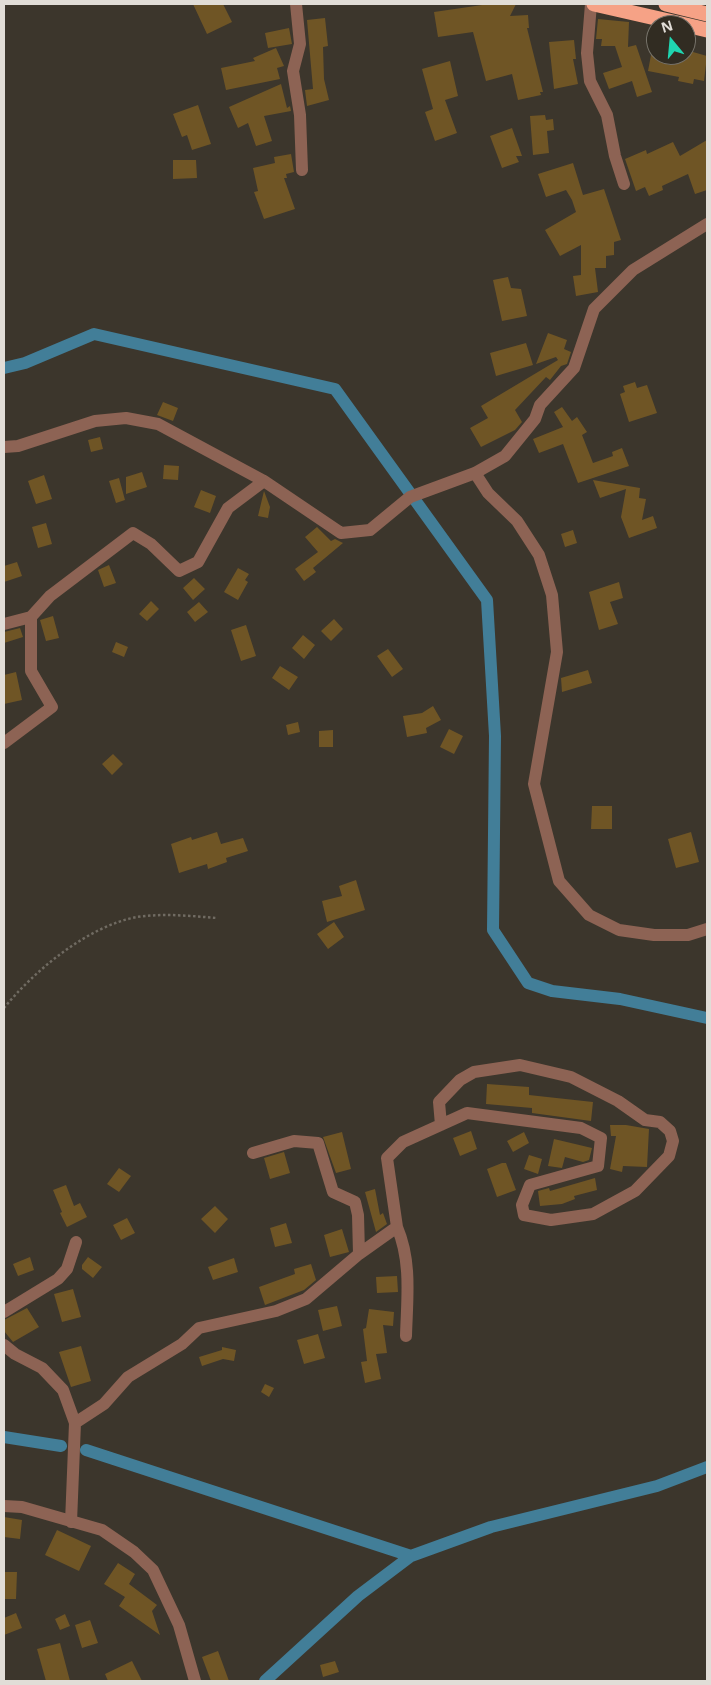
<!DOCTYPE html>
<style>
body{margin:0}
#map{position:relative;width:711px;height:1685px;overflow:hidden;background:#3c362c;font-family:"Noto Sans",sans-serif}
canvas{display:block}
.frame{position:absolute;inset:0;border:5px solid #e1ddd7;pointer-events:none}
.north{position:absolute;left:646px;top:15px;width:50px;height:50px;box-sizing:border-box;background:#312c22;border:1px solid #77736a;border-radius:50%;rotate:343deg;font-size:14px;font-weight:700;line-height:20px;text-align:center;color:#e1ddd7}
.north::after{content:'';display:block;margin:auto;width:18px;height:22px;background:#1fd5b0;clip-path:polygon(50% 0,100% 100%,50% 72%,0 100%)}
</style>
<div id="map">
<canvas width="711" height="1685"></canvas>
<div class="frame"></div>
<div class="north">N</div>
</div>
<script>
const ctx = document.querySelector('canvas').getContext('2d');
ctx.lineJoin = 'round';
function stroke(path, color, width, dash) {
  ctx.strokeStyle = color;
  ctx.lineWidth = width;
  ctx.lineCap = dash ? 'butt' : 'round';
  ctx.setLineDash(dash || []);
  ctx.stroke(path);
}
function fillPath(path, color) {
  ctx.fillStyle = color;
  ctx.fill(path, 'evenodd');
}
const canal = new Path2D(`
 M4,368L25,363L94,334L335,389L487,600L495,736L493,930L528,983L552,991L620,999L707,1018
 M4,1437L61,1446
 M86,1450L411,1556
 M265,1681L358,1596L411,1556L491,1527L657,1486L707,1467`);
const building = new Path2D(`
 M193,4H223L232,22L207,34Z
 M489,4H516L510,16L528,15L529,28H527L543,92H540L541,95L518,100L512,74L486,81L473,32L438,37L434,12Z
 M325,18L328,46L323,47L324,79L329,100L307,106L305,90L313,89L307,20Z
 M598,19L629,22L628,47L636,45L652,92L637,97L632,81L609,89L603,73L622,67L615,46H601L602,39H596Z
 M289,28L292,44L268,48L265,33Z
 M574,40L576,59H573L578,84L554,89L549,42Z
 M276,48L284,66L277,68L280,79L226,90L221,68L255,61L253,58Z
 M686,50L707,56L704,81L694,79L693,84L678,81L679,77L648,71L651,55H673L686,58Z
 M450,61L458,96L445,100L457,133L435,141L425,112L433,109L422,69Z
 M281,84L287,108L290,106L291,111L264,116L272,141L256,146L248,123L238,128L229,107Z
 M198,105L211,144L192,150L187,135L182,137L173,114Z
 M545,115L546,120L553,119L554,130L547,131L549,153L533,155L530,116Z
 M512,128L522,156H516L519,162L502,168L490,136Z
 M707,140V190L695,194L688,174L662,186L663,190L649,196L645,187L636,191L625,159L646,150L647,154L673,142L680,156Z
 M291,154L294,172L286,174L287,178H284L295,209L264,219L254,192L258,191L253,168L275,163L274,157Z
 M173,160H196L197,178L173,179Z
 M573,163L583,195L604,189L621,240L614,242V255L606,256V268H595L598,292L576,296L573,276L581,275V245L560,256L545,230L576,212L572,200L566,190L546,197L538,174Z
 M508,277L511,288L521,289L527,316L502,321L493,280Z
 M548,333L567,340L564,349L571,352L567,364L561,366L550,380L546,377L515,410L522,422L515,430L481,447L470,428L488,418L481,406L558,360L556,357L536,364Z
 M526,343L533,365L496,376L490,353Z
 M635,382L637,388L647,385L657,413L629,422L620,394L625,392L623,386Z
 M163,402L178,408L173,421L157,415Z
 M562,407L572,421L577,417L587,432L582,435L593,463L613,456L612,452L622,448L629,466L578,483L563,444L539,453L533,439L563,427L554,412Z
 M100,437L103,449L91,452L88,440Z
 M164,465L179,466L178,480L163,479Z
 M142,472L147,487L126,494V477Z
 M44,475L52,499L36,504L28,481Z
 M119,478L125,500L116,503L109,481Z
 M593,480L640,488L639,498L646,499L642,520L653,516L657,528L629,538L621,517L626,489L600,498Z
 M201,490L216,496L210,513L194,507Z
 M264,491L270,507L268,518L258,516Z
 M46,523L52,544L38,548L32,527Z
 M317,527L331,541L335,539L343,543L313,568L316,572L304,581L295,569L318,552L305,537Z
 M573,530L577,543L565,547L561,534Z
 M17,562L22,576L4,582V566Z
 M109,565L116,583L104,587L98,570Z
 M238,568L249,574L245,580L248,582L238,600L224,592Z
 M194,578L205,589L193,600L183,588Z
 M619,582L623,598L610,602L618,624L599,630L589,592Z
 M151,601L159,609L147,621L139,614Z
 M199,602L208,612L195,622L187,612Z
 M53,616L59,638L46,641L40,620Z
 M334,619L343,629L331,641L321,631Z
 M246,625L256,656L241,661L231,630Z
 M20,628L23,637L4,643V632Z
 M303,635L315,645L304,659L292,648Z
 M116,642L128,647L124,657L112,652Z
 M388,649L403,669L392,677L377,656Z
 M280,666L298,677L289,690L272,678Z
 M588,670L592,683L562,692L561,678Z
 M16,672L22,700L4,704V675Z
 M433,706L441,720L426,728L427,733L407,737L403,716L422,713Z
 M298,722L300,732L288,735L286,725Z
 M449,729L463,736L454,754L440,747Z
 M333,730V747H319V731Z
 M113,754L123,764L112,775L102,764Z
 M592,806H612V829H591Z
 M217,832L221,844L243,838L248,851L226,858L227,862L208,869L207,864L179,873L171,844L191,837L192,840Z
 M691,832L699,862L676,868L668,839Z
 M356,880L365,910L327,922L322,901L342,896L339,886Z
 M334,922L344,937L328,949L317,934Z
 M487,1084L529,1087V1095L593,1102L591,1121L532,1113V1108L486,1104Z
 M610,1125H626L649,1129L647,1167L623,1166L622,1172L610,1169L616,1136H611Z
 M471,1131L477,1149L460,1156L453,1138Z
 M342,1132L351,1169L336,1173L323,1137Z
 M524,1132L529,1143L513,1152L507,1141Z
 M554,1139L592,1148L589,1160L583,1162L565,1157L562,1168L548,1166Z
 M284,1152L290,1173L270,1179L264,1158Z
 M529,1155L542,1159L538,1174L524,1169Z
 M502,1163H506L516,1190L497,1197L487,1169Z
 M119,1168L131,1176L119,1192L107,1184Z
 M595,1178L597,1190L574,1196L575,1199L562,1204L540,1206L538,1191L549,1188L550,1191Z
 M66,1185L74,1206L80,1203L87,1217L67,1227L60,1213L62,1212L53,1190Z
 M375,1189L380,1215L383,1213L387,1224L376,1232L365,1192Z
 M215,1206L228,1219L215,1233L201,1219Z
 M127,1218L135,1233L121,1240L113,1225Z
 M286,1223L292,1243L275,1247L270,1228Z
 M342,1229L349,1252L330,1257L324,1235Z
 M30,1257L34,1270L18,1276L13,1264Z
 M88,1257L102,1267L93,1278L82,1269V1265Z
 M234,1258L238,1272L213,1280L208,1267Z
 M311,1264L316,1280L304,1290L265,1305L259,1287L295,1274L294,1269Z
 M397,1276L398,1292L377,1293L376,1277Z
 M73,1289L81,1317L62,1322L54,1294Z
 M337,1306L342,1326L323,1331L318,1310Z
 M27,1308L39,1327L13,1342L4,1331V1320Z
 M369,1309L394,1312L393,1326L383,1325L387,1353L376,1354L381,1379L365,1383L361,1362L367,1361L363,1329L366,1328Z
 M318,1334L325,1358L304,1364L297,1340Z
 M81,1346L91,1381L71,1387L59,1352Z
 M222,1347L236,1350L234,1361L223,1359L202,1366L199,1357L222,1350Z
 M265,1384L274,1388L269,1397L261,1392Z
 M4,1517L22,1520L20,1539L4,1537Z
 M57,1530L91,1546L79,1571L45,1555Z
 M118,1563L135,1574L129,1584L157,1605L152,1611L160,1635L119,1606L125,1597L104,1584Z
 M4,1572H17L16,1599H4Z
 M16,1613L22,1628L4,1635V1618Z
 M65,1614L70,1626L60,1630L55,1619Z
 M90,1620L98,1643L82,1648L75,1625Z
 M60,1643L70,1681H46L37,1649Z
 M218,1651L229,1681H211L202,1657Z
 M132,1661L142,1681H108L105,1674Z
 M335,1661L339,1672L323,1677L320,1665Z`);
const path = new Path2D(`
 M4,1008C35,970 88,926 137,917C164,913 191,916 217,918`);
const minor = new Path2D(`
 M296,4L300,44L293,71L300,115L302,170
 M591,4L587,53L590,81L607,115L615,156L624,184
 M4,447L18,446L95,421L126,418L158,424L264,481
 M475,473L488,493L517,521L539,555L552,595L557,652L534,784L559,881L589,915L619,930L654,935H688L707,929
 M4,624L31,617
 M4,743L52,707L31,671V617L50,596L133,533L151,544L179,571L198,562L228,508L264,481L341,533L370,530L410,497L475,473L505,456L535,419L540,405L574,368L594,309L633,270L707,224
 M253,1153L294,1141L318,1143L333,1192L355,1202L358,1215L359,1254
 M397,1227C412,1262 407,1299 406,1336
 M4,1312L58,1279L67,1269L76,1242
 M4,1345L15,1354L42,1368L63,1390L75,1423L71,1522
 M75,1423L104,1404L128,1377L182,1344L199,1328L276,1311L306,1299L359,1254L397,1227L387,1158L403,1142L467,1113L581,1128L601,1138L598,1166L530,1185L522,1205L524,1215L551,1220L593,1214L635,1191L669,1156L673,1141L670,1131L660,1122L645,1120L618,1101L571,1077L520,1065L474,1072L460,1080L439,1102L441,1125
 M4,1506L22,1507L102,1530L134,1552L153,1570L179,1625L195,1681`);
const highway = new Path2D(`
 M594,4L686,25
 M666,4L707,14
 M686,25L707,30`);
stroke(canal, '#427e98', 12);
fillPath(building, '#6f5525');
stroke(path, '#706b62', 2.5, [2.5, 2.5]);
stroke(minor, '#8d6354', 12);
stroke(highway, '#f6a286', 15);
</script>
